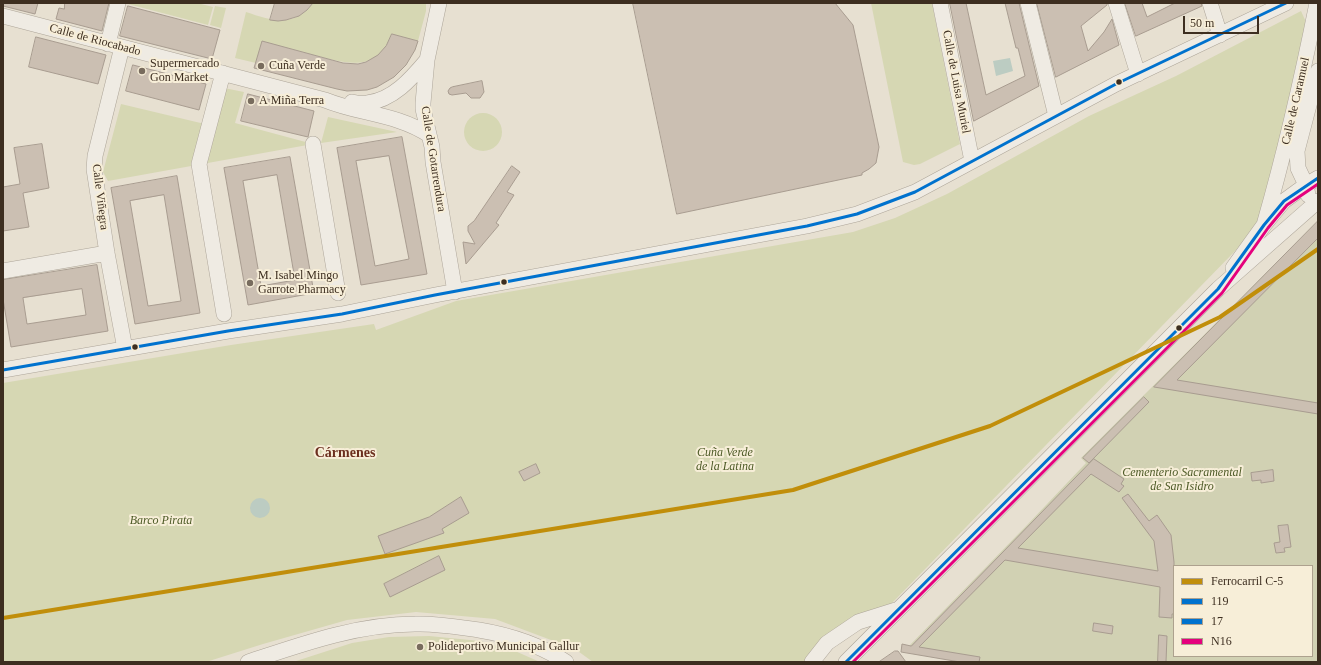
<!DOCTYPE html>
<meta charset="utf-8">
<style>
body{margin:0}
#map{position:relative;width:1321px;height:665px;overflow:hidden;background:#e7e0d1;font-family:Georgia,serif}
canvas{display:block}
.frame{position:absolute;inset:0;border:4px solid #3d2e20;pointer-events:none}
.legend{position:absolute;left:1173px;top:565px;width:140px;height:92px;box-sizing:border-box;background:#f7eed8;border:1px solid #ada18e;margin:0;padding:5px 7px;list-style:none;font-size:12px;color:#3d2e20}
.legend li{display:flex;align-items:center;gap:8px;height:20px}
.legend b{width:20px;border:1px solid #ada18e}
.scale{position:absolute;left:1183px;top:16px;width:76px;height:18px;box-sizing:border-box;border:2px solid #3d2e20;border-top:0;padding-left:5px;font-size:12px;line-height:14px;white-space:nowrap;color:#3d2e20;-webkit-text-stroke:3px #f7eed8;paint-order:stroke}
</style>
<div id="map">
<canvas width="1321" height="665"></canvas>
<div class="frame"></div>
<ul class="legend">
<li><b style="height:5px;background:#c18e0a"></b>Ferrocarril C-5</li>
<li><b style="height:5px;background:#0072ce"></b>119</li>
<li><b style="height:5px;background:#0072ce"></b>17</li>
<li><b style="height:5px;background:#e5007d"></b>N16</li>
</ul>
<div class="scale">50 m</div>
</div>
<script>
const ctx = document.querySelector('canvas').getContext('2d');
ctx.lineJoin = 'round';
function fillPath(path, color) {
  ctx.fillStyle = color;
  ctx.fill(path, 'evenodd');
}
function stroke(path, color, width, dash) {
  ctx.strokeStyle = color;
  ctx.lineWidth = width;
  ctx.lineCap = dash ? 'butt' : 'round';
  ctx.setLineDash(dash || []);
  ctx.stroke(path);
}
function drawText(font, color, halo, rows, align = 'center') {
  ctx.font = font + ' Georgia,serif';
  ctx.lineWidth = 4;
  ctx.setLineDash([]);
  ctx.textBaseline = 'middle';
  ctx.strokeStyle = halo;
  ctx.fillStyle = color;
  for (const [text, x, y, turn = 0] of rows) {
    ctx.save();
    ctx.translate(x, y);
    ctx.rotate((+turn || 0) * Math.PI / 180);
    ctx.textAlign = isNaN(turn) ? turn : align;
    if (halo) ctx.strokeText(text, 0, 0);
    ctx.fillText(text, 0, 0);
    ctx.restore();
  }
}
const green = new Path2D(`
 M129,3H197L213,7L208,25L128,4Z
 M313,3H426V11L418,41L392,35C377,74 345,63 313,55C296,51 279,46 262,42L256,63L235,58L246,12C273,21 293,28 313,3Z
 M871,3H932L960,144L920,164L914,165L903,162Z
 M215,6L226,8L221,28L210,25Z
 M1301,11L1306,22L1263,215L1237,249L891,604L852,618L806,662H593L575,649L495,619L416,612L347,620L263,644L206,662H3V383L231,345L374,324L376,330L456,301L853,232L895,218L947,194L1089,116L1176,76Z
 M219,87L244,92L235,123L313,144L108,181L103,172L121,104L209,125Z
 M464 132a19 19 0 1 1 38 0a19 19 0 1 1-38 0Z
 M328,117L397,132L321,143Z
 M429,636L480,641L515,651L540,662H293L352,643L389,637Z`);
const cemetery = new Path2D(`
 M1318,221V662H961L913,654L910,645L1028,524L1086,463L1081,458ZM1174,566H1312V656H1174Z`);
const water = new Path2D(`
 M1010,58L1013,71L996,76L993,61Z
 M250 508a10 10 0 1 1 20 0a10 10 0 1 1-20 0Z`);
const building = new Path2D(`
 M3,3H38L35,14L3,6Z
 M65,3H109L102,31L56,19L59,8L64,9Z
 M275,3H313L307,10L299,16L286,20L278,21L270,20Z
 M633,3H835L853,25L879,147L876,163L869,169L862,173V175L677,214Z
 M950,3H966L986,95L1025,76L1018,48H1016L1005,3H1019L1039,86L974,121Z
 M1037,3H1107V5L1081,26L1088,51L1104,32L1112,19L1119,45L1056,77Z
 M1125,3H1142L1147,17L1175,3H1201L1202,6L1136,36Z
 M128,6L220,30L212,59L120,36Z
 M392,34L418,41L415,50L406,65L394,77L377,87L367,90L347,91L337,89L254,68L262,41L343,63L358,64L366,62L378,55L386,46Z
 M36,37L106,55L98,84L29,67Z
 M133,65L206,84L199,110L126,91Z
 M482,81L484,92L480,98H471L466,93L452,95L449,94L448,91L450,88L452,87Z
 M248,94L314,111L308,137L241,121Z
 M402,137L427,274L361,285L337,148ZM389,156L409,259L375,266L356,161Z
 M42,144L49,188L23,193L29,227L3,231V187L20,184L14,148Z
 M290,157L314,293L248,305L224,168ZM277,175L295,280L261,286L243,181Z
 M512,166L520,172L507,192L514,195L496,223L499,225L466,264L463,242L475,244L468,231V226L474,221Z
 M177,176L200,313L135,324L111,188ZM164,195L181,301L148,306L130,201Z
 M1318,221V238L1177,380L1318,403V414L1154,387Z
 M97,265L108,331L11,347L3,299V280ZM82,289L86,315L27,324L23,298Z
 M1144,397L1149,402L1089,463L1083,458Z
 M1094,459L1124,479L1121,484L1124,486L1119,492L1091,474L1018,548L1158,571L1154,541L1122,498L1128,494L1149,521L1157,515L1171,535L1174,562V614H1172V618L1159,617L1160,587L1005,560L919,647L980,657L979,662H960L901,652L902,644L911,646Z
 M536,464L540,473L524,481L519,472Z
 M1273,470L1274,481L1261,483V480L1252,481L1251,473Z
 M461,497L469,513L442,529L444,533L385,554L378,536L429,517Z
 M1288,525L1291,547L1284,548L1285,552L1276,553L1274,543L1280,542L1278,526Z
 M439,556L445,570L390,597L384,584Z
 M1094,623L1113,626L1112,634L1093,631Z
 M1159,635L1167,636L1166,662H1158Z
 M895,651H898L906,662H879Z`);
const minor = new Path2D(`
 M439,3L427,60L423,103V109L432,147L433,162L455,292
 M940,3L972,161
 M1028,3L1056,116
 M1116,3L1138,74
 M1210,3L1220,35
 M3,16L325,100C359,114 398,114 429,135
 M108,44L118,3
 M122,47L95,156L94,169L107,253L125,349
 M223,73L199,164L224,314
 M352,102C357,103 362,104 367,103C393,100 411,79 427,60
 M313,144L338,293
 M1308,195L1306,185L1298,168L1297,151L1318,71
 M1264,225C1285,152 1302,78 1317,3
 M1233,268L1264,225L1284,201L1306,185L1318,178
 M3,271L107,253
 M3,370L228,331L342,314L435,295L807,226L857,214L915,192L1116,84L1286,3
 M248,662C302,644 358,624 415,624C436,623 458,627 479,630C509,635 540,645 566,662
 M812,662L827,643L858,622L896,610
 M846,662L1179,328L1218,289L1318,201`);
const bus1 = new Path2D(`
 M3,370L228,331L342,314L435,295L807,226L857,214L915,192L1116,84L1286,3`);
const bus2 = new Path2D(`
 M846,662L1218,289L1264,225L1284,201L1318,178`);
const bus3 = new Path2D(`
 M853,662L1222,293L1268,228L1287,205L1318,184`);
const rail1 = new Path2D(`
 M3,618L793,490L990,426L1220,317L1318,249`);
const markers = [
 [261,66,4,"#786c5e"],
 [142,71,4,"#786c5e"],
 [1119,82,3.5,"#3d2e20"],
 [251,101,4,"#786c5e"],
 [504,282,3.5,"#3d2e20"],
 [250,283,4,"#786c5e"],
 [1179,328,3.5,"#3d2e20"],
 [135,347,3.5,"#3d2e20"],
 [420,647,4,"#786c5e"]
];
const streetNames = [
 ["Calle de Riocabado",95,40,15],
 ["Calle de Luisa Muriel",956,82,79],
 ["Calle de Caramuel",1296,101,-77],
 ["Calle de Gotarrendura",433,159,81],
 ["Calle Viñegra",100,197,83]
];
const poiNames = [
 ["Supermercado",150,64],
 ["Gon Market",150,78],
 ["Cuña Verde",269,66],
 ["A Miña Terra",259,101],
 ["M. Isabel Mingo",258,276],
 ["Garrote Pharmacy",258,290],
 ["Polideportivo Municipal Gallur",428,647]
];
const parkNames = [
 ["Cuña Verde",725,453],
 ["de la Latina",725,467],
 ["Cementerio Sacramental",1182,473],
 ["de San Isidro",1182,487],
 ["Barco Pirata",161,521]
];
const quarterNames = [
 ["Cármenes",345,453]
];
fillPath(green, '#d6d7b3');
fillPath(cemetery, '#d1d1b3');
fillPath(water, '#bcccc2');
fillPath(building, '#cbbfb2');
stroke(building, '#a89c90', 1);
stroke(minor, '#ada599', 16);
stroke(minor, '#efebe3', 15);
stroke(bus1, '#0072ce', 3);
stroke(bus2, '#0072ce', 3);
stroke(bus3, '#e5007d', 3);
stroke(rail1, '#c18e0a', 4);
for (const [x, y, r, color] of markers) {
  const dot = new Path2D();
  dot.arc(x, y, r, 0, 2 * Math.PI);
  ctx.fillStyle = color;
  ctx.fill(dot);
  stroke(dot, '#f7eed8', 1.5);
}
drawText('12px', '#3d2e20', '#f7eed8', streetNames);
drawText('12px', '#3d2e20', '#f7eed8', poiNames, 'left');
drawText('italic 12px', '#4d5a26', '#f7eed8', parkNames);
drawText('bold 14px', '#6b2e1e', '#f7eed8', quarterNames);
</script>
